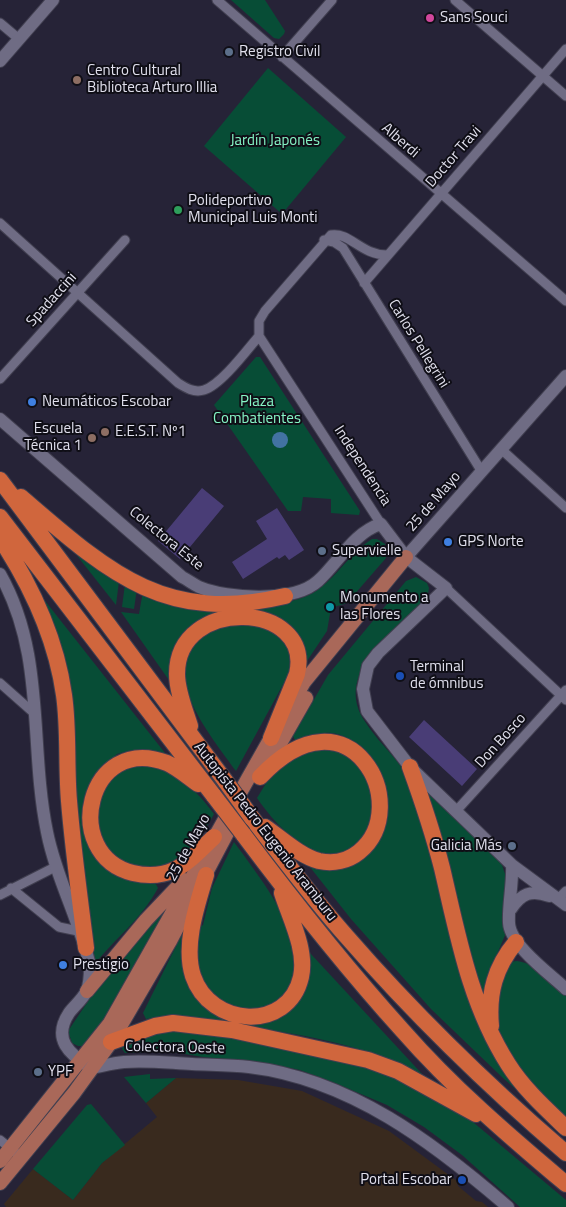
<!DOCTYPE html>
<meta charset="utf-8">
<style>
body{margin:0}
canvas{display:block;background:#262337}
</style>
<canvas width="566" height="1207"></canvas>
<script>
const ctx = document.querySelector('canvas').getContext('2d');
ctx.lineJoin = 'round';
function fillPath(path, color) {
  ctx.fillStyle = color;
  ctx.fill(path, 'evenodd');
}
function stroke(path, color, width, dash) {
  ctx.strokeStyle = color;
  ctx.lineWidth = width;
  ctx.lineCap = dash ? 'butt' : 'round';
  ctx.setLineDash(dash || []);
  ctx.stroke(path);
}
function drawText(font, color, halo, rows, align = 'center') {
  ctx.font = font + ' "Titillium Web",sans-serif';
  ctx.lineWidth = 4;
  ctx.setLineDash([]);
  ctx.textBaseline = 'middle';
  ctx.strokeStyle = halo;
  ctx.fillStyle = color;
  for (const [text, x, y, turn = 0] of rows) {
    ctx.save();
    ctx.translate(x, y);
    ctx.rotate((+turn || 0) * Math.PI / 180);
    ctx.textAlign = isNaN(turn) ? turn : align;
    if (halo) ctx.strokeText(text, 0, 0);
    ctx.fillText(text, 0, 0);
    ctx.restore();
  }
}
const commercial = new Path2D(`
 M176,1078L238,1080L302,1091L389,1131L457,1181L458,1186L476,1201L482,1202L488,1207H6L4,1204L33,1169L73,1200L102,1163L157,1117L146,1103Z`);
const green = new Path2D(`
 M231,0H265L285,31L284,34L279,39L274,38Z
 M268,68L346,137L282,214L204,146Z
 M256,357H260L360,511L359,515L331,513V499L303,497L301,511H288L214,405Z
 M372,539H377L385,544L386,558L347,603L331,608L327,631L305,664C302,651 301,638 292,628C268,599 204,603 183,635C174,650 173,666 171,683L121,612L139,614L143,591C191,597 279,619 319,589C339,574 351,552 372,539Z
 M71,548L119,581L116,605Z
 M416,577L427,583L429,588L427,599C395,631 331,673 366,723C383,749 400,758 413,788L463,978L549,1119L503,1078L431,1009L351,919L306,862C331,865 331,862 352,850C360,845 376,839 381,832C402,801 367,736 332,733C318,731 308,739 295,740L293,736L328,675L406,581Z
 M125,584L137,588L134,609L122,607Z
 M42,597L165,753L132,750L117,754L95,775L87,797L92,847L153,879L158,888C141,920 116,937 95,964H92L77,834Z
 M250,621L286,639L293,666L236,771C217,744 173,692 186,657C189,648 198,639 203,631Z
 M344,748L371,782L376,822C370,830 360,848 351,851C313,866 277,827 257,798L273,772L297,752Z
 M151,764C180,777 195,788 214,814C205,833 174,870 152,871C143,871 121,861 111,857C88,808 88,814 116,767Z
 M426,791L491,851L502,865L506,877V933L488,975L483,999Z
 M234,842C260,878 291,916 298,961C299,967 295,974 293,979C281,1014 238,1019 212,997C207,993 201,980 198,974C194,962 197,942 196,929L203,925L212,888Z
 M164,912H168L101,1028L85,1046H78L72,1043L68,1031L93,994L128,950Z
 M184,930L187,949L215,1011L284,1009L310,953L423,1075C350,1036 262,1029 181,1018L163,1016L146,1019L143,1013Z
 M517,961C538,964 551,981 566,995V1120C535,1090 490,1046 496,998C497,986 505,972 510,962Z
 M195,1030L394,1072L461,1112L566,1200V1207H520L462,1155L424,1127L387,1105L335,1083L300,1070L265,1063L203,1057L167,1051L125,1053L122,1049C130,1026 175,1031 195,1030Z
 M150,1074V1079L176,1078L146,1103L124,1077Z
 M91,1104L125,1145L102,1163L73,1200L33,1169L87,1105Z`);
const water = new Path2D(`
 M272 440a8 8 0 1 1 16 0a8 8 0 1 1-16 0Z`);
const building = new Path2D(`
 M202,488L224,506L180,559L158,541Z
 M277,508L304,550L289,560L285,555L279,559L277,557L243,579L232,562L267,539L256,521Z
 M424,720L477,769L462,786L409,737Z`);
const street = new Path2D(`
 M217,0L566,301
 M455,0L566,96
 M0,23L19,39
 M282,57L332,0
 M0,223L178,383C186,388 194,393 204,390C221,385 247,350 259,336V321L265,311L331,235C350,232 361,255 387,255
 M324,240L334,242L343,248L482,472
 M364,283L566,49
 M259,336L381,524
 M0,379L125,240
 M502,450L566,508
 M446,588L566,700
 M0,683L35,714
 M457,810L566,690
 M11,888L59,927L78,931
 M0,895L57,866
 M558,899L566,891
 M0,1140L21,1157`);
const secondary = new Path2D(`
 M0,61L53,0
 M0,419L182,577C188,580 193,584 199,587C228,599 294,603 318,581C338,563 354,532 381,524L406,557L446,588L378,653L368,666L363,689L367,711L410,767L512,865L566,905
 M406,557L566,376
 M0,574C46,655 29,745 47,832C56,878 80,921 90,966C90,974 90,985 86,992C82,1000 74,1006 69,1013C52,1039 69,1054 91,1068C102,1066 113,1063 124,1062C146,1060 170,1063 192,1064C211,1065 230,1065 249,1067C350,1079 434,1143 508,1207
 M512,865C513,884 508,904 509,923C510,945 550,974 566,989
 M511,909C521,894 531,889 549,896`);
const primary = new Path2D(`
 M289,708L304,682L406,557
 M262,775L306,698
 M87,991L146,920L184,880
 M0,1161L110,1023L276,729
 M0,1183L74,1093L111,1042L170,941L237,814`);
const highway = new Path2D(`
 M0,480L226,782
 M21,497C107,571 164,625 285,596
 M0,517L214,796
 M0,538C31,585 56,638 64,695C69,730 66,766 69,801C73,850 80,899 86,948
 M190,726C185,710 177,691 177,674C177,595 314,601 297,674L271,738
 M410,767C422,800 433,833 442,868C458,936 470,1004 508,1064C523,1088 545,1108 566,1128
 M260,777C350,681 415,807 359,852C348,861 333,864 319,861C300,856 281,838 265,827
 M198,784C188,777 178,768 167,763C87,732 60,855 133,873C146,876 161,876 174,870C189,863 202,848 214,837
 M252,818C283,858 313,899 347,937C414,1014 488,1086 566,1153
 M243,834C294,902 346,968 403,1031C452,1087 509,1136 566,1184
 M206,875C197,905 183,945 193,976C210,1027 288,1033 301,977C307,950 290,918 282,893
 M491,1026C488,993 495,967 516,942
 M111,1042L155,1026L173,1023L232,1030L368,1060L398,1071L476,1114`);
const highwayBridge = new Path2D(`
 M226,782L252,818
 M214,796L243,834`);
const markers = [
 [430,18,5,"#d1479c"],
 [229,52,5,"#5c6f8a"],
 [77,80,5,"#8d6e63"],
 [178,210,5,"#2e9e5b"],
 [32,402,5,"#3f7fe0"],
 [105,432,5,"#8d6e63"],
 [92,438,5,"#8d6e63"],
 [448,542,5,"#3f7fe0"],
 [322,551,5,"#5c6f8a"],
 [330,607,5,"#0f9aa8"],
 [400,676,5,"#1a4fb4"],
 [512,846,5,"#5c6f8a"],
 [63,965,5,"#3f7fe0"],
 [38,1072,5,"#5c6f8a"],
 [462,1180,5,"#1a4fb4"]
];
const poiNames = [
 ["Sans Souci",440,18],
 ["Registro Civil",239,52],
 ["Centro Cultural",87,71],
 ["Biblioteca Arturo Illia",87,88],
 ["Polideportivo",188,201],
 ["Municipal Luis Monti",188,218],
 ["Neumáticos Escobar",42,402],
 ["Escuela",82,429,"right"],
 ["Técnica 1",82,446,"right"],
 ["E.E.S.T. Nº1",115,432],
 ["GPS Norte",458,542],
 ["Supervielle",332,551],
 ["Monumento a",340,598],
 ["las Flores",340,615],
 ["Terminal",410,667],
 ["de ómnibus",410,684],
 ["Galicia Más",502,846,"right"],
 ["Prestigio",73,965],
 ["YPF",48,1072],
 ["Portal Escobar",452,1180,"right"]
];
const parkNames = [
 ["Jardín Japonés",275,141],
 ["Plaza",257,402],
 ["Combatientes",257,419]
];
const streetNames = [
 ["Alberdi",400,141,41],
 ["Doctor Travi",454,157,-49],
 ["Spadaccini",52,300,-48],
 ["Carlos Pellegrini",418,344,58],
 ["Independencia",362,466,57],
 ["25 de Mayo",434,502,-49],
 ["Colectora Este",166,539,39],
 ["Don Bosco",501,741,-48],
 ["Autopista Pedro Eugenio Aramburu",265,832,52],
 ["25 de Mayo",189,848,-61],
 ["Colectora Oeste",175,1048,1]
];
fillPath(commercial, '#392a1e');
fillPath(green, '#074d36');
fillPath(water, '#4272a2');
fillPath(building, '#493d76');
stroke(street, '#413f50', 11);
stroke(secondary, '#413f50', 14);
stroke(primary, '#413f50', 16);
stroke(highway, '#413f50', 18);
stroke(street, '#6f6c84', 9);
stroke(secondary, '#6f6c84', 12);
stroke(primary, '#a96859', 14);
stroke(highway, '#d0663d', 16);
stroke(highwayBridge, '#413f50', 18, []);
stroke(highwayBridge, '#d0663d', 16);
for (const [x, y, r, color] of markers) {
  const dot = new Path2D();
  dot.arc(x, y, r, 0, 2 * Math.PI);
  ctx.fillStyle = color;
  ctx.fill(dot);
  stroke(dot, '#0f0e16', 2);
}
drawText('15px', '#e1e0ed', '#0f0e16', poiNames, 'left');
drawText('15px', '#86f5c6', '#0f0e16', parkNames);
drawText('15px', '#e1e0ed', '#0f0e16', streetNames);
</script>
